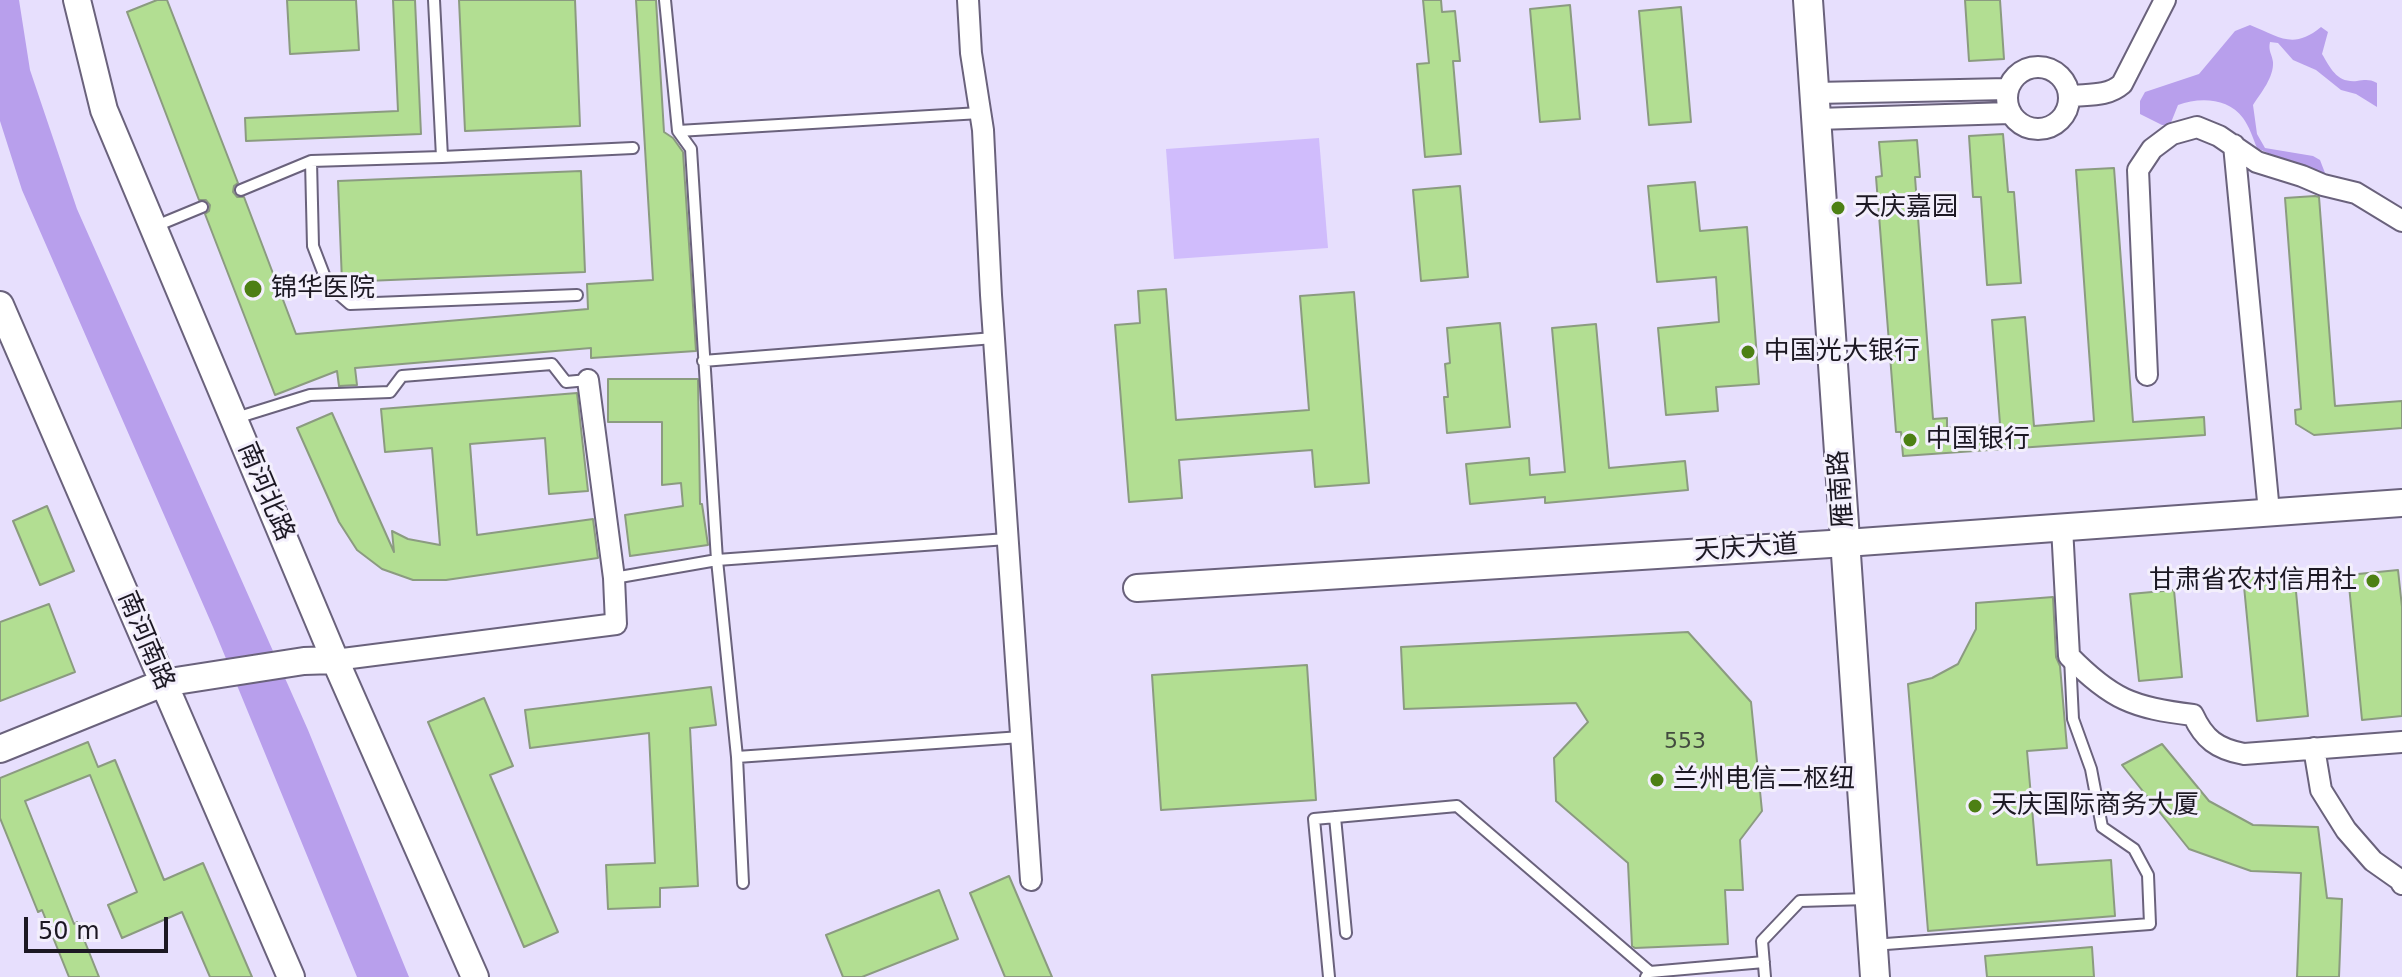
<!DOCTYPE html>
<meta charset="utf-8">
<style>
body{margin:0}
#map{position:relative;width:2402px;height:977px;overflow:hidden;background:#e7dffd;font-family:"DejaVu Sans",sans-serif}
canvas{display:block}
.scale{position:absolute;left:24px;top:917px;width:144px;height:36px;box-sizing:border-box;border:4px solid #1c1823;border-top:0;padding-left:10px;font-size:24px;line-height:28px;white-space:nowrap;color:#1c1823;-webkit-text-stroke:6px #f3effc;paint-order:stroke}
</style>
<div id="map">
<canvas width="2402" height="977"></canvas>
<div class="scale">50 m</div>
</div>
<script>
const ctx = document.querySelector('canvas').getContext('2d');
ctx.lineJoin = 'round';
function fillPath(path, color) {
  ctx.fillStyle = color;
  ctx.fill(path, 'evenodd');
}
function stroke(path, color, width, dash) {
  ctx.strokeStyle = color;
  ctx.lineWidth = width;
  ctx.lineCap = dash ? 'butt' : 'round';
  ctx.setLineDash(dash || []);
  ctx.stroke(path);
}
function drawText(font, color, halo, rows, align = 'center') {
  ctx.font = font + ' "DejaVu Sans","Noto Sans SC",sans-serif';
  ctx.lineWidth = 6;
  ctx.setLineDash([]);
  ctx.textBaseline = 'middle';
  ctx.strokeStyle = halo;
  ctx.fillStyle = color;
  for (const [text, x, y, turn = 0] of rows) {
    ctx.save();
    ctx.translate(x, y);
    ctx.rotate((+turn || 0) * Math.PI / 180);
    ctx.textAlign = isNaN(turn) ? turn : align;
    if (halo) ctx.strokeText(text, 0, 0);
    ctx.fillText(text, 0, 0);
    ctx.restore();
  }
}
const green = new Path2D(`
 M1319,138L1328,248L1174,259L1166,149Z`);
const water = new Path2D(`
 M0,0H19L30,70L77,209L308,730L409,977H357L213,627L22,190L0,121Z
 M2250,25C2280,37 2293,50 2321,27L2328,32L2322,54C2331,69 2337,83 2357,81C2365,80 2369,79 2377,83V107L2356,94L2341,90L2316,70L2293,60L2278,43L2270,42C2268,51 2272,54 2273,62C2274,77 2261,93 2253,105L2257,134L2265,148L2313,156L2320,160L2325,173L2318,176L2257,148C2253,138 2249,126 2243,118C2228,98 2200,97 2178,105L2170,125H2162L2140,114V101L2145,92L2199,74L2235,31Z`);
const building = new Path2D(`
 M157,0H167L238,183L234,186L233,192L237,197H244L296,334L588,309L587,284L653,280L636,0H656L664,132L673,138L683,152L696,351L591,358V348L355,368L357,385L339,386L337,371L275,395L205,214L209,211L210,205L206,200H199L127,12Z
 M287,0H356L359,50L290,54Z
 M393,0H415L421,134L246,141L245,118L398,111Z
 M459,0H575L580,126L465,131Z
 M1423,0H1441L1442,12L1455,11L1460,61H1453L1461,154L1425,157L1417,64L1429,63Z
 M1965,0H2000L2004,59L1969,61Z
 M1570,5L1580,119L1540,122L1530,9Z
 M1681,7L1691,122L1649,125L1639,11Z
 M2003,134L2008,192H2014L2021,283L1987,285L1981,197H1973L1969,136Z
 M1917,140L1920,177H1915L1933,419L1947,418V428L2000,424L1992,320L2025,317L2034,426L2094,421L2076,170L2114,168L2133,422L2204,417L2205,435L1903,456L1901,432H1896L1876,177L1882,176L1879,142Z
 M581,171L585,272L342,282L338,181Z
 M1695,182L1700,231L1747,227L1759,384L1716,387L1718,411L1666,415L1658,328L1719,322L1716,277L1657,282L1648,186Z
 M1460,186L1468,277L1421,281L1413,190Z
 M2315,196L2319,197L2335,406L2402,401V428L2314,435L2296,424L2295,410L2301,409L2285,198Z
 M1166,289L1176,420L1309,410L1300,296L1354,292L1369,483L1315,487L1312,450L1179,460L1182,498L1129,502L1115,325L1140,323L1138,291Z
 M1500,323L1510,427L1447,433L1444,397H1448L1445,364L1450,363L1447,328Z
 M1596,324L1609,468L1685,461L1688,490L1545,503V497L1470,504L1466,464L1529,458L1530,475L1565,472L1552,328Z
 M608,379H698L700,504H702L708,545L630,556L625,515L683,506L681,483L662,485V422H608Z
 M577,393L588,491L549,494L545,438L470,444L477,535L593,519L598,558L446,580H413L382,569L357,550L339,522L297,428L332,413L394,552L392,531L408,539L440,545L432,448L385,452L381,409Z
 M47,506L74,571L40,585L13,521Z
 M2398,570L2402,607V716L2362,720L2348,575Z
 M2294,571L2308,716L2257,721L2243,576Z
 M2174,590L2182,677L2139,681L2130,594Z
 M2053,597L2056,657L2060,666L2067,748L2027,751L2037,865L2111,860L2115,916L1928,931L1908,684L1932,678L1958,664L1976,629V603Z
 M49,604L75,672L0,701V622Z
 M1688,632L1751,702L1762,811L1740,840L1743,890H1725L1728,944L1635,948L1632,946L1628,863L1556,801L1554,758L1588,722L1576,703L1404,709L1401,647Z
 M1307,665L1316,800L1161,810L1152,675Z
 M711,687L716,725L690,728L698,886L660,888V907L608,909L606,865L655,863L649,733L530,748L525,710Z
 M484,698L513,766L490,775L558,932L524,947L428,722Z
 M88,742L98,767L115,760L164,880L203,863L252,977H210L182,912L122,938L108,905L137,892L90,775L25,801L74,924L77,922L99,977H69L42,910L38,912L0,818V778Z
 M2162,744L2209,801L2253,825L2318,827L2327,898L2342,899L2339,977H2297L2301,873L2251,871L2189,849L2122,765Z
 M1009,876L1052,977H1005L970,893Z
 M939,890L958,939L862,977H843L826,935Z
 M2092,947L2094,977H1987L1985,956Z`);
const service = new Path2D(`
 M434,0L442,157L633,148
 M678,131L980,113
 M311,161L313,246L328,285L350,304L577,295
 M241,190L311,161L442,157
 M156,226L202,207
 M703,361L994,338
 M236,418L310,395L390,392L402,376L552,364L566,382L588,380
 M614,578L717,560L691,149L678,131L665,0
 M737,757L1021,737
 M1335,817L1346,933
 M743,883L737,757L717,560L1007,539
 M1873,945L2150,924L2148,875L2134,849L2102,827L2091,769L2073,719L2070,658
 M1650,972L1764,962
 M1329,977L1314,819L1457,806L1650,972L1646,977
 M1765,977L1762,941L1800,901L1867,899`);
const minor = new Path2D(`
 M968,0L971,53L983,130L991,295L1031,880
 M2007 98a31 31 0 1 1 62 0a31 31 0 1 1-62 0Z
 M1815,93L2008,89
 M2070,96C2089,94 2107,97 2122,84L2165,0
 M1817,119L2010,113
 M2234,145L2269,512
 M2147,375L2138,170L2152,149L2172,134L2197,127L2219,136L2257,162L2302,176L2323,185L2356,193L2402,221
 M2062,527L2069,656C2111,699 2133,708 2193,715C2204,739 2217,749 2244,754L2402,742
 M335,660L616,624L614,578L588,380
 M2314,748L2321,790L2346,830L2373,861L2400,880L2402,884`);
const tertiary = new Path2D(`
 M77,0L104,110L335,660L475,977
 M0,305L291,977
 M1137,588L1846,543L2402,503
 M0,749L163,683L304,661L335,660`);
const secondary = new Path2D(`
 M1808,0L1875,977`);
const markers = [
 [1838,208,8,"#4d8014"],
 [253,289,10,"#4d8014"],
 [1748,352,8,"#4d8014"],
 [1910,440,8,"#4d8014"],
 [2373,581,8,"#4d8014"],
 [1657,780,8,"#4d8014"],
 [1975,806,8,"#4d8014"]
];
const numberNames = [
 ["553",1685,742]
];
const poiNames = [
 ["天庆嘉园",1854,208],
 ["锦华医院",271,289],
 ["中国光大银行",1764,352],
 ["中国银行",1926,440],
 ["甘肃省农村信用社",2357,581,"right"],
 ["兰州电信二枢纽",1673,780],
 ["天庆国际商务大厦",1991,806]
];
const streetNames = [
 ["雁南路",1842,489,-94],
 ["南河北路",265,492,67],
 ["天庆大道",1746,549,-4],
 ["南河南路",145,641,67]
];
fillPath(green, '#d0bcfc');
fillPath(water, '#b89fec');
fillPath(building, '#b2de92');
stroke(building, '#8b9b80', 2);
stroke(service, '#6a627c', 14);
stroke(minor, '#6a627c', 24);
stroke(tertiary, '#6a627c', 30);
stroke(secondary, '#6a627c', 32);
stroke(service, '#fff', 10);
stroke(minor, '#fff', 20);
stroke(tertiary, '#fff', 26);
stroke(secondary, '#fff', 28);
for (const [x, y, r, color] of markers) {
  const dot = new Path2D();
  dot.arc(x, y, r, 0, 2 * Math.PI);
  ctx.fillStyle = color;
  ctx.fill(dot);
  stroke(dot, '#f3effc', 3);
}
drawText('22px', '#424a3f', null, numberNames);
drawText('26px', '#1c1823', '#f3effc', poiNames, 'left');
drawText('26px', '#1c1823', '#f3effc', streetNames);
</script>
